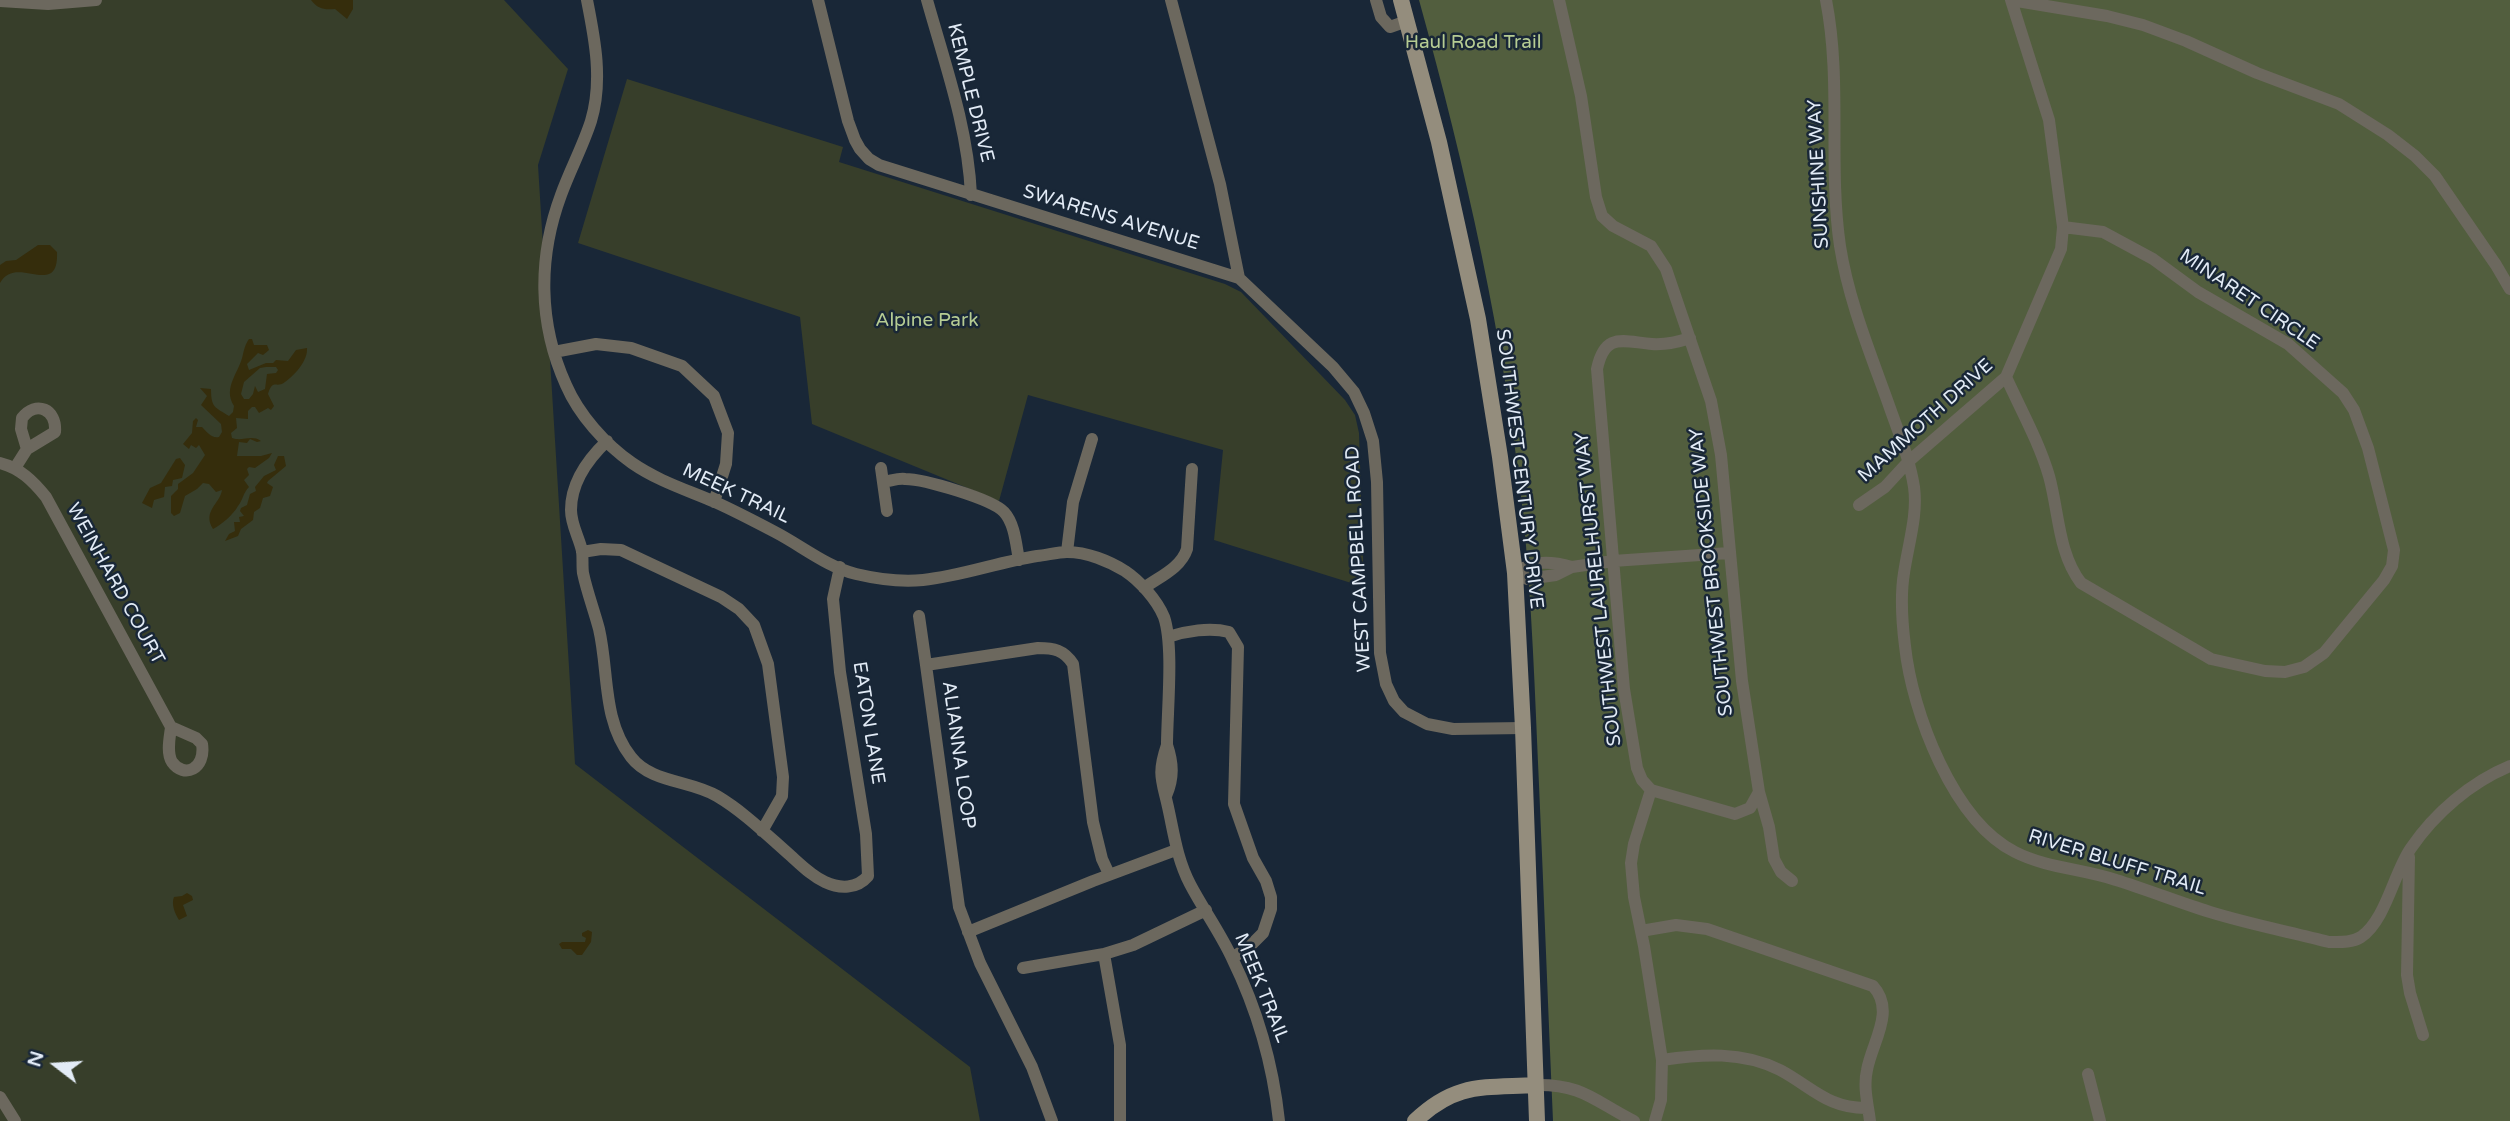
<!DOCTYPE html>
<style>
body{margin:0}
#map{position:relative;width:2510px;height:1121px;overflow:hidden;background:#192737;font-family:"Varela Round",sans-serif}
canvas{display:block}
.north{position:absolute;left:21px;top:1030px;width:70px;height:70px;-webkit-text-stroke:5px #192737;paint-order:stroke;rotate:287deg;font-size:19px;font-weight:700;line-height:28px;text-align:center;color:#e2ebf6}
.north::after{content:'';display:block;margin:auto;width:24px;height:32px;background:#e2ebf6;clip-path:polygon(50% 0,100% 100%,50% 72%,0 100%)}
</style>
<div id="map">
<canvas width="2510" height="1121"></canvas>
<div class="north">N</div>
</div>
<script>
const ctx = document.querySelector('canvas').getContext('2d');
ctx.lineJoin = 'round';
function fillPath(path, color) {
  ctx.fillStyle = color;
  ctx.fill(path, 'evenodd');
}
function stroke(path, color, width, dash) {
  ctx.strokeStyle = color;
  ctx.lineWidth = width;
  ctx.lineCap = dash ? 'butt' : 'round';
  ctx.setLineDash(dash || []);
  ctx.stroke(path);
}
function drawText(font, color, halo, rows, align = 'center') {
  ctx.font = font + ' "Varela Round",sans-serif';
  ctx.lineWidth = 5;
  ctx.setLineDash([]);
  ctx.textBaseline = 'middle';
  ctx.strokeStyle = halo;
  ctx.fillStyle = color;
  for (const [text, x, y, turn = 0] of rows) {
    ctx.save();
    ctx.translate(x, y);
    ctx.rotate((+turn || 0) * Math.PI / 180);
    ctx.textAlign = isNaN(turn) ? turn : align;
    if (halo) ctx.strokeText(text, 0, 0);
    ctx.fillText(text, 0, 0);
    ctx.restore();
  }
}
const green = new Path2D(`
 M0,0H504L568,69L538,165L575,764L970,1067L980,1121H0Z
 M627,79L843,147L839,162L1225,284L1241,292L1345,400L1355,415L1359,433L1364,587L1214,540L1223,450L1028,395L999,501L812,424L800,317L578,243Z`);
const forest = new Path2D(`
 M1419,0H2510V1121H1553C1548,1009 1544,897 1539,785C1535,695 1532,603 1523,513C1504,338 1466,169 1419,0Z`);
const sand = new Path2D(`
 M311,0H353V9L347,19L335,9C324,10 318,9 311,0Z
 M38,245H50L57,252C59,300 16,253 0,283V265L6,261L16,260Z
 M249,339H252L254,345H267L269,350L263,355L258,353L247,364L249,370L266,363H273L276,360L288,361L296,350L307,348C308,360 296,374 285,382C276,389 273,378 268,394L274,406L271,410L268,408L259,413L255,407H252L248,411V419L236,418L237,428L231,433L232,438C243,442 251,434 261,441L257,442L250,439L247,443L239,442L237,456H261L272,453L269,458L255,468L249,467L247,469L249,475L244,480L249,487C243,493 243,500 238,506C233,515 221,525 213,529C202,511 220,504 222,490L216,492L209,484L203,483L197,489L185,496L180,513L174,516L171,513V496L178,489V484L193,473L205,455L199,445L196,448L191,445L189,449L183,444L192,433L193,421L196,418L198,420L196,427H202C207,432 212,439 219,437L222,432L221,424L201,405L207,396L200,388L211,389C211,408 215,407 229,416L233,412L234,406C222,387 240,372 243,354C245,347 245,345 249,339ZM266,367H276L278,370L276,373L267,374L265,389L258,392L255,386L253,394L249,399H244L241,394L244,382L260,368Z
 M278,456H284L286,466L268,481L267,483L273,487L270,496L263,498L260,508L254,512L253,520L241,529L238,536L225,541L229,534L235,531L234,522H240L239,517L244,516L240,511L241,508L247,505L250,494L256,491L255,487L264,476L276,470L274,465Z
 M180,458L185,465L182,478L173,480L172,486L165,487L164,497L154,500L152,508L142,503L150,488L161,483L176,459Z
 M187,893L192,896L193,900L183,905L187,916L179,920C175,914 171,904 174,897L182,896Z
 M588,930L592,932L591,942L582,955H577L571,949H562L559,944L562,942H585L586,938L582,936V933Z`);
const street = new Path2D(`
 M587,0C595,40 603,81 591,121C583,146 570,170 561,195C538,257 538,323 566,385C579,415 605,444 632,463C658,481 687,490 715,502C735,511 756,522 775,532C802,546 827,567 856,574C877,579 902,582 923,580C961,576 999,562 1037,556C1047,555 1058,552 1067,552C1087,552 1109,561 1125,571C1140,581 1157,600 1164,617C1174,646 1167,712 1167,745C1157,774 1162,780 1168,807C1174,834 1177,859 1190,884C1203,909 1220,932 1232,958C1257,1009 1273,1065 1279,1121
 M818,0L848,121L855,140L860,149L869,159L879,165L1239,278
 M927,0C945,64 968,128 971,195
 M1171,0L1220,184L1239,278L1333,367L1354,392L1364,413L1373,441L1377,482L1380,653L1386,684L1394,701L1404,712L1427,724L1453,729L1523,728
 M1376,0L1381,17L1390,27L1407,21
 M1559,0L1581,96L1596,197L1602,216L1613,226L1651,246L1666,269L1711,401L1721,455L1742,681L1759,792L1769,827L1774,859L1781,872L1792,881
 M1826,0C1842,81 1828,164 1840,246C1849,303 1872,357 1891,411C1900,436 1910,461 1914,487C1918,515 1908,545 1904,573C1900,597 1902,622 1905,646C1912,712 1953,821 2015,852C2046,868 2084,869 2116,880C2148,890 2178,902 2210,912C2249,924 2290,932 2329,942C2340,942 2351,943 2361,937C2386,920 2394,872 2411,848C2435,813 2471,782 2510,766
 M2011,0L2107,16L2143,25L2186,41L2257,73L2339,104L2388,135L2415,156L2435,176L2496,265L2510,289
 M0,1L48,4L96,0
 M1690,338C1678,342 1666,345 1652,344C1624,342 1605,331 1597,369L1624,689L1637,768L1642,780L1651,790L1735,814L1750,808L1759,792
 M554,352L596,344L631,348L682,366L714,396L728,433L726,464L714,502
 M2006,377C2021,410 2039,442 2049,476C2059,512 2058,553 2081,583L2211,659L2265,671L2285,672L2304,667L2324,653L2384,580L2392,566L2394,550L2368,448L2354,410L2343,393L2288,344L2198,292L2153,259L2103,232L2063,227
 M607,441C587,460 571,482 571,510C571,525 579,537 582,551C583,558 582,566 583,573C587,592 594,610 599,629C609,672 602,720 631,757C651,783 690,780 717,796C744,812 767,835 791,856C802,866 812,876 825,882C840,889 857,889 868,876L866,834L840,672L833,599L840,567
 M0,463C20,468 33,481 46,497L171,727C170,737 166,752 172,762C184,779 206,769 202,744L196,738L171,727
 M15,468L27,449L55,432C57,409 36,400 22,418L21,429L27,449
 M881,468L887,511
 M883,482C891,481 898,478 905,479C924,479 992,499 1004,512C1015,524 1016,545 1019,560
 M1859,505L1885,487L1909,461L2006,377L2061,249L2063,227L2049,120L2011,0
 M582,552L601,549L621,550L721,597L739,609L754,625L768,664L783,777L782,796L762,831
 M1067,552L1073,502L1092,439
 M1515,573L1527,579L1556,575L1572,567L1613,561L1729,553
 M1515,573C1532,560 1551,561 1572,567
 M1144,588C1159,577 1181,568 1187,549L1192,469
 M919,616L926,665
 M1168,637C1186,631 1210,627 1229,632L1238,647L1234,804L1253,858L1266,881L1271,897V909L1263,933L1250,946L1232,958
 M1651,790L1634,844L1631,863L1634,897L1644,946L1662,1060L1661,1100L1655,1121
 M1166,796C1174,778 1173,763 1167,745
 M2409,857L2407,975L2410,993L2423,1035
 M1641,931L1676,925L1707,929L1873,986C1896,1011 1872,1042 1867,1070C1863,1087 1868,1105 1870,1121
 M968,932L1093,881L1176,850
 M1104,954L1120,1045V1121
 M1023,968L1104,954L1133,945L1206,910
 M1662,1060C1702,1054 1742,1051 1780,1070C1812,1087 1828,1109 1868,1108
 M2088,1074L2100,1121
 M1535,1085C1583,1084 1594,1101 1634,1121
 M0,1097L15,1121
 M1052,1121L1032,1067L980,963L959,907L926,665L1038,648C1054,648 1064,650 1073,664L1093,822L1102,859L1109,874`);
const secondary = new Path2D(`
 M1401,0L1439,142L1478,319L1500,457L1515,573L1523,728L1537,1121
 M1415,1121C1456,1082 1483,1088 1535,1085`);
const parkNames = [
 ["Haul Road Trail",1473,43],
 ["Alpine Park",927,321]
];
const streetNames = [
 ["KEMPLE DRIVE",970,93,76],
 ["SUNSHINE WAY",1819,174,-93],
 ["SWARENS AVENUE",1111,218,17],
 ["MINARET CIRCLE",2249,300,34],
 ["MAMMOTH DRIVE",1926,421,-42],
 ["SOUTHWEST CENTURY DRIVE",1519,469,83],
 ["MEEK TRAIL",736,494,25],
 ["WEST CAMPBELL ROAD",1359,559,-93],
 ["SOUTHWEST BROOKSIDE WAY",1712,572,-96],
 ["WEINHARD COURT",115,584,61],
 ["SOUTHWEST LAURELHURST WAY",1599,589,-96],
 ["EATON LANE",868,723,81],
 ["ALIANNA LOOP",958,755,82],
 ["RIVER BLUFF TRAIL",2117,863,17],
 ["MEEK TRAIL",1261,988,68]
];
fillPath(green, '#373e2a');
fillPath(forest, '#525e3e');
fillPath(sand, '#352d0c');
stroke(street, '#6c685e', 12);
stroke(secondary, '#948d7d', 16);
drawText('19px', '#b6cc93', '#192737', parkNames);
drawText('19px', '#e2ebf6', '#192737', streetNames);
</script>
